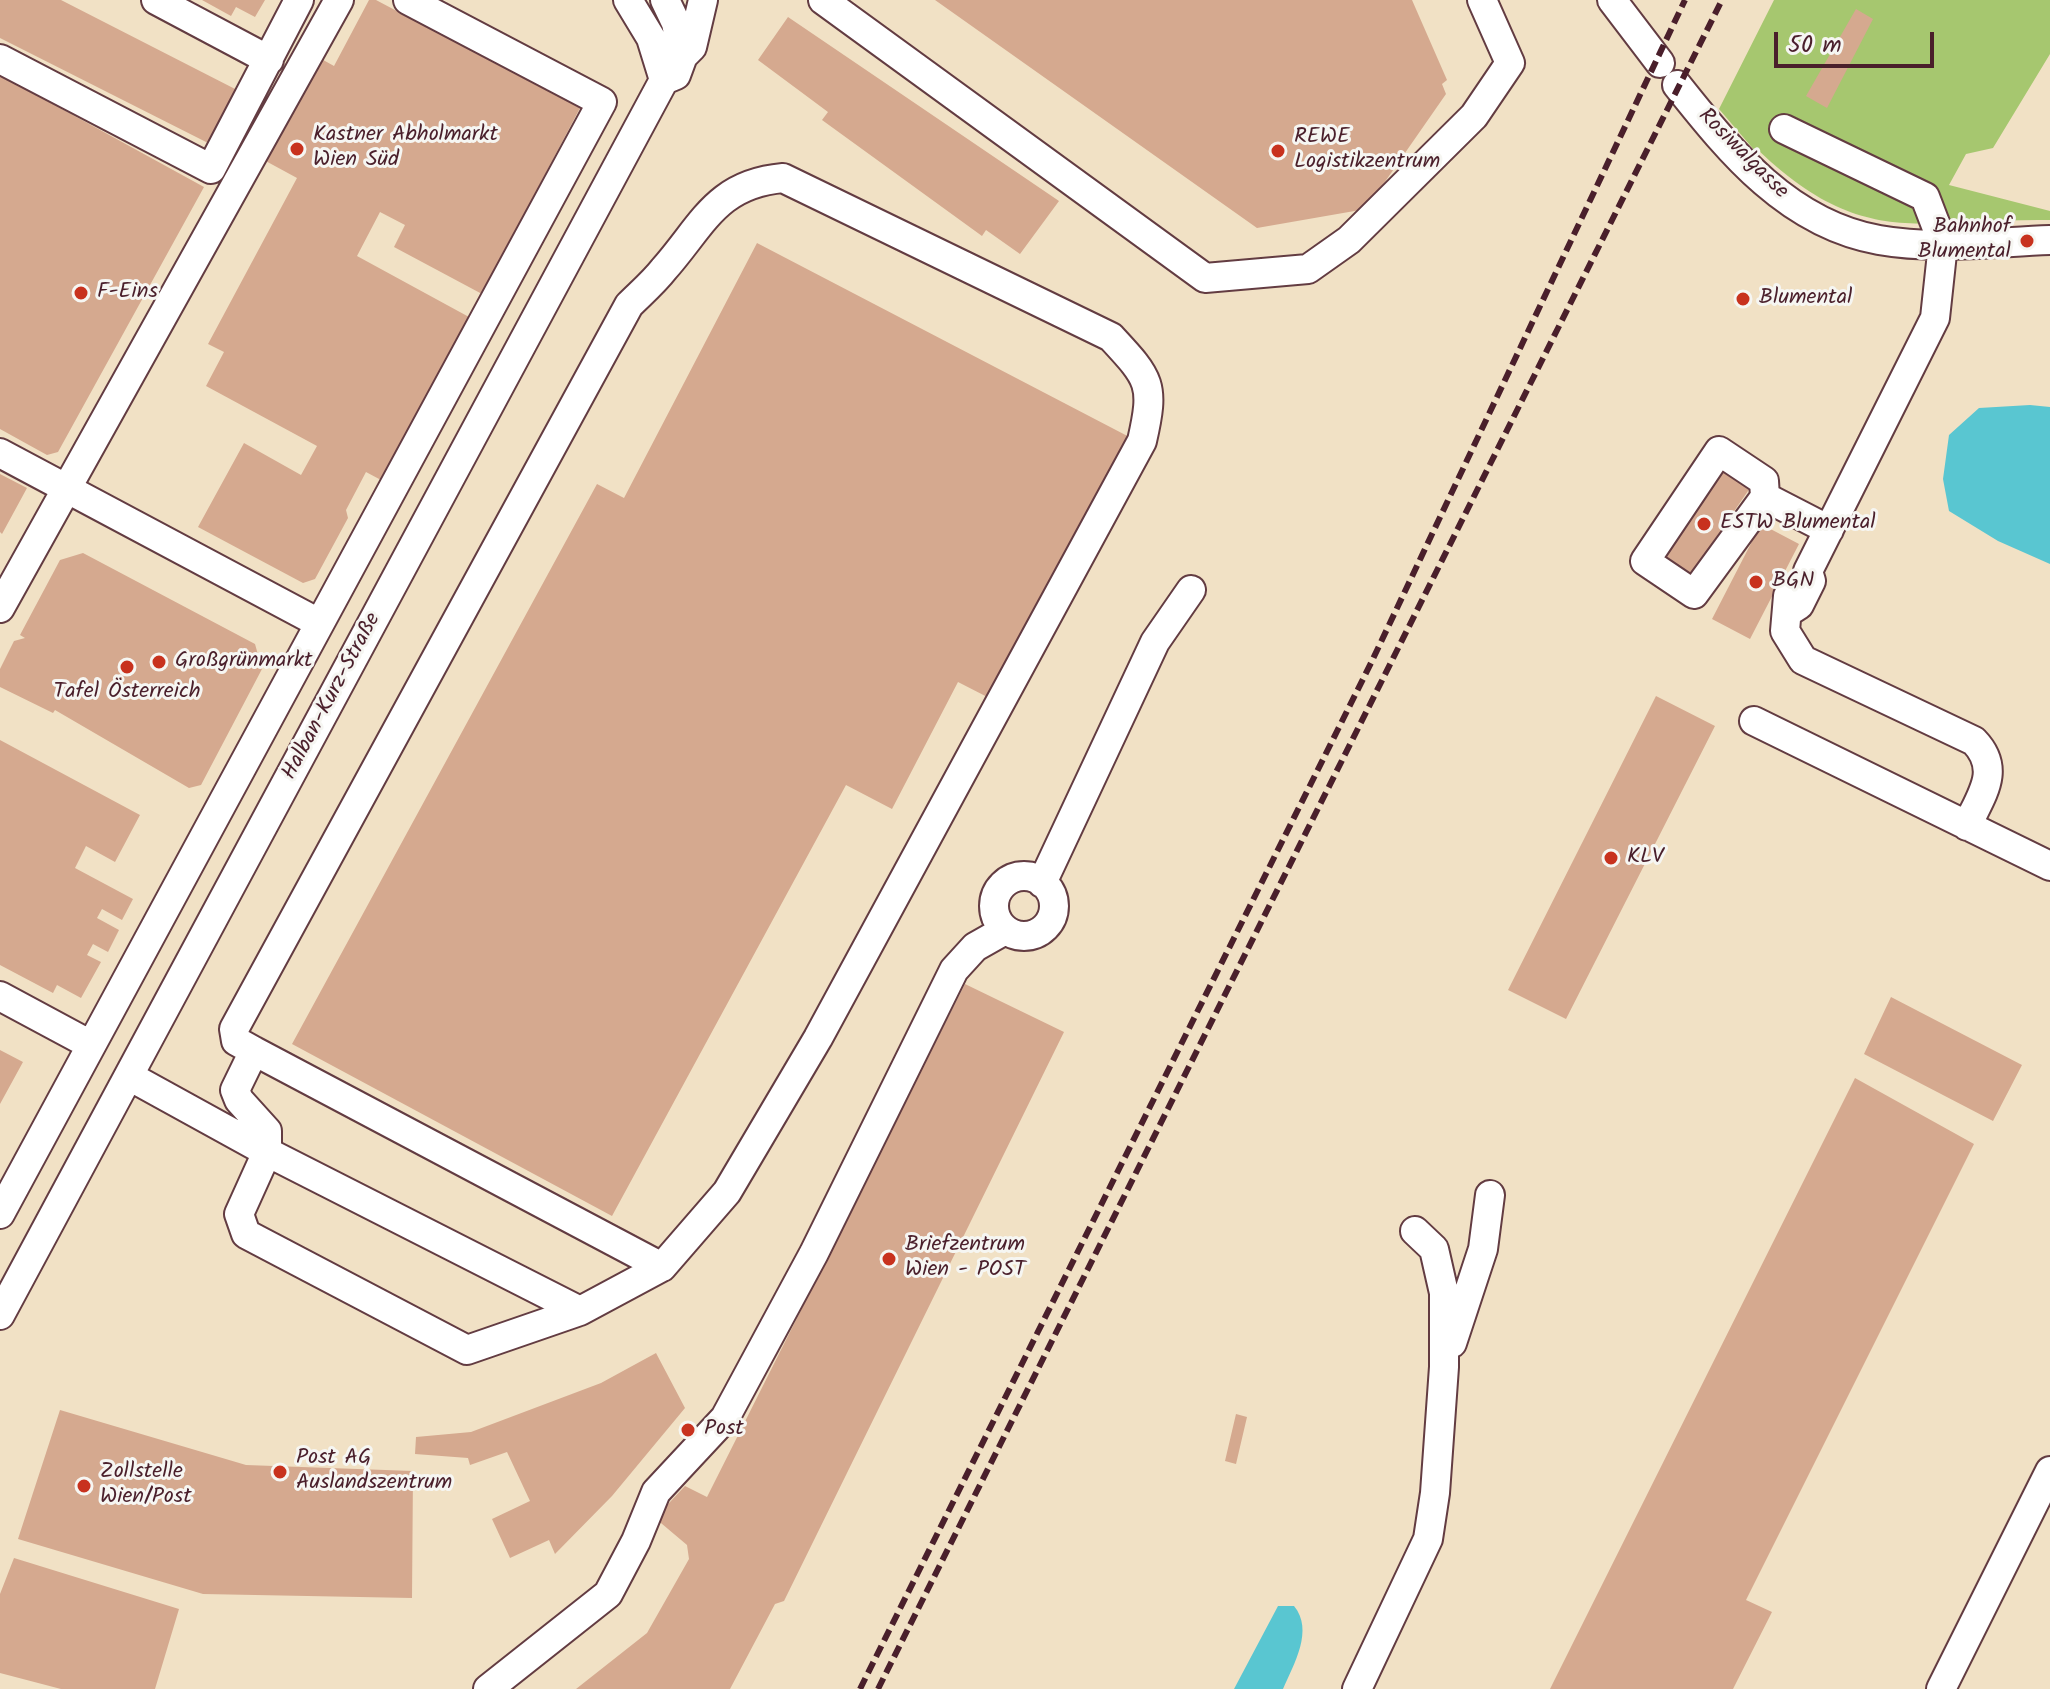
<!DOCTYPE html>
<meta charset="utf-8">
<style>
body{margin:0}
#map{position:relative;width:2050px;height:1689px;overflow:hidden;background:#f1e1c5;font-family:Kalam,sans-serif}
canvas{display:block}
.scale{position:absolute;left:1774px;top:32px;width:160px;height:36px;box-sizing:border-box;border:4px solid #4a1f2b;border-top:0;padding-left:10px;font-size:24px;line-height:28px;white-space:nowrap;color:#4a1f2b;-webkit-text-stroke:6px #f6f6f2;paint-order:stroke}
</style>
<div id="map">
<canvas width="2050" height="1689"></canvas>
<div class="scale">50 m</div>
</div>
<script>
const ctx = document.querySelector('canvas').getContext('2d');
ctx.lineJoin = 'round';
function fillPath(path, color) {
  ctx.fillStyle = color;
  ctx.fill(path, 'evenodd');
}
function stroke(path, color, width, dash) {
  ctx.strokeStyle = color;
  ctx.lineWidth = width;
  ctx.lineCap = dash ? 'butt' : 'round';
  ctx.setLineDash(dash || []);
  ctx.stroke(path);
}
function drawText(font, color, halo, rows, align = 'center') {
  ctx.font = font + ' Kalam,sans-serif';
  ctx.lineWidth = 6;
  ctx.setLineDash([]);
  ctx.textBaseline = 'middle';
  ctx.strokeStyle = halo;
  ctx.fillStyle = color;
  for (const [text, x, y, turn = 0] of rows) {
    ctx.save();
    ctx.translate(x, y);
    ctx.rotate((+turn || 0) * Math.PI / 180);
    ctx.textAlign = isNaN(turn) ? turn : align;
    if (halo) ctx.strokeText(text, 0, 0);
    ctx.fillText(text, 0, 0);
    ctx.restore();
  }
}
const green = new Path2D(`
 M1774,0H2050V54L1993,148L1966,154L1949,185L2050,211V220C1920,218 1865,251 1759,151H1755L1719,109Z`);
const water = new Path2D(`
 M2030,405L2050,407V564L1998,541L1949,511L1943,479L1949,435L1979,408Z
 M1278,1606H1294C1314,1630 1294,1664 1283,1689H1234Z`);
const building = new Path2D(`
 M0,0H61L239,91L212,145L0,38Z
 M202,0H265L255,17L236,7L231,16Z
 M369,0H376L580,108L482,294L394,247L405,225L380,212L357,256L469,317L381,480L366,472L346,510L348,518L315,579L303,583L198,527L244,443L301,475L317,446L206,386L224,352L208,344L297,178L262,159L316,56L334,66Z
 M935,0H1412L1447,80L1442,84L1446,94L1366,209L1257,228Z
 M1856,9L1873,19L1827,108L1806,96Z
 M788,17L1059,201L1020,254L986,230L982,236L822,120L828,112L758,60Z
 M0,75L204,187L58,452L47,455L0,429Z
 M757,243L1137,441L999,703L958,682L892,809L846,785L612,1216L292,1044L597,484L624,498Z
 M1722,468L1750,488L1687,580L1659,560Z
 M0,474L27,488L2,534L0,532Z
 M1761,524L1799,544L1750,639L1712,619Z
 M83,553L255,644L262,669L201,785L189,788L55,710L53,713L0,687V669L14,641L25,638L20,635L60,560Z
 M1656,696L1715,726L1566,1019L1508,990Z
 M0,740L140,815L115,862L86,846L75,868L133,899L122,920L102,909L97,918L119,930L108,952L93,944L87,955L101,962L81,998L57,985L53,993L0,965Z
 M965,984L1064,1032L784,1601L775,1604L730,1689H576L647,1633L689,1559L687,1545L655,1518L685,1486L707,1497Z
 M1891,997L2022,1065L1993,1121L1864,1054Z
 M0,1050L23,1062L0,1104Z
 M1855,1078L1974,1144L1746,1600L1772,1612L1733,1689H1550Z
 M656,1353L685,1408L612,1496L555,1554L549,1540L510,1558L492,1519L530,1501L507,1452L470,1465L468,1458L415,1454L416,1437L471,1432L601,1383Z
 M60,1410L246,1465L413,1471L412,1598L203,1594L18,1539Z
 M1236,1414L1247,1417L1236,1464L1225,1461Z
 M14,1558L179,1609L155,1689H61L0,1673V1594Z`);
const minor = new Path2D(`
 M156,0L269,60
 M628,0L651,38L664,80
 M665,0L676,23L683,56
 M823,0L1205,278L1308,269L1349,240L1474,116L1510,63L1482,0
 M1612,0L1660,63
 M0,59L211,169L299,0
 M1677,85C1731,153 1789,224 1879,240C1935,250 1994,242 2050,240
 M1784,129L1925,197L1943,244L1935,318L1808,571L1811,581L1799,605L1788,612
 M1719,451L1764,481L1765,497L1694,594L1645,561Z
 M0,453L319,623
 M1765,497L1829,530
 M1788,596L1785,631L1803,660L1974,741C2002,770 1981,795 1967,826
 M0,608L339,0
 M1754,721L2050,866
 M994 906a30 30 0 1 1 60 0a30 30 0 1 1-60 0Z
 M1042,883L1155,642L1191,590
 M0,996L91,1045
 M254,1051L236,1041L234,1029L629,305C641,293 654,282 664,269C703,225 716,184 783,178L1111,337C1150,379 1155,384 1142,441L818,1038L727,1192L662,1267
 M129,1076L267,1152L580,1311L467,1350L246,1234L239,1214L267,1152V1131L239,1100L235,1090L254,1051L662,1267L580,1311
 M0,1214L602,102L408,0
 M0,1315L664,80L676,75L683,56L692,47L703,0
 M1452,1343L1483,1249L1490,1195
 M488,1689L608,1594L636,1541L656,1492L725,1418L814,1253L954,970L975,947L1005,930
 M1357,1689L1428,1539L1435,1493L1444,1367V1293L1434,1249L1415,1231
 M1941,1689L2050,1471`);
const rail = new Path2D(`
 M860,1689L1371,663L1685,0
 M878,1689L1722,0`);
const markers = [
 [297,149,8,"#c8321e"],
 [1278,151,8,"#c8321e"],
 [2027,241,8,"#c8321e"],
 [81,293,8,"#c8321e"],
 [1743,299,8,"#c8321e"],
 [1704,524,8,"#c8321e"],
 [1756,582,8,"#c8321e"],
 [159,662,8,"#c8321e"],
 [127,667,8,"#c8321e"],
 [1611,858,8,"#c8321e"],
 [889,1259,8,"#c8321e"],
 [688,1430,8,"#c8321e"],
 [280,1472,8,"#c8321e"],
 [84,1486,8,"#c8321e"]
];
const poiNames = [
 ["Kastner Abholmarkt",313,136],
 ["Wien Süd",313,161],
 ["REWE",1294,138],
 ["Logistikzentrum",1294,163],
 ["Bahnhof",2011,228,"right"],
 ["Blumental",2011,253,"right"],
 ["F-Eins",97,293],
 ["Blumental",1759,299],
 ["ESTW Blumental",1720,524],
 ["BGN",1772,582],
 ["Großgrünmarkt",175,662],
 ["Tafel Österreich",127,693,"center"],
 ["KLV",1627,858],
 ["Briefzentrum",905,1246],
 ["Wien - POST",905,1271],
 ["Post",704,1430],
 ["Post AG",296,1459],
 ["Auslandszentrum",296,1484],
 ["Zollstelle",100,1473],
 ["Wien/Post",100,1498]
];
const streetNames = [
 ["Rosiwalgasse",1742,155,45],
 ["Halban-Kurz-Straße",333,697,-62]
];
fillPath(green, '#a6c76f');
fillPath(water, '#59c6d1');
fillPath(building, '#d5a98f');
stroke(minor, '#633c42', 32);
stroke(minor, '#fff', 28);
stroke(rail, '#4a1f2b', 6, [12, 6]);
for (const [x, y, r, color] of markers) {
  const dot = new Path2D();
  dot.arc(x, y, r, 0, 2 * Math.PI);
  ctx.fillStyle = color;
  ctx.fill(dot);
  stroke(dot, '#f6f6f2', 3);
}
drawText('22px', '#4a1f2b', '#f6f6f2', poiNames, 'left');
drawText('22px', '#4a1f2b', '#f6f6f2', streetNames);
</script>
